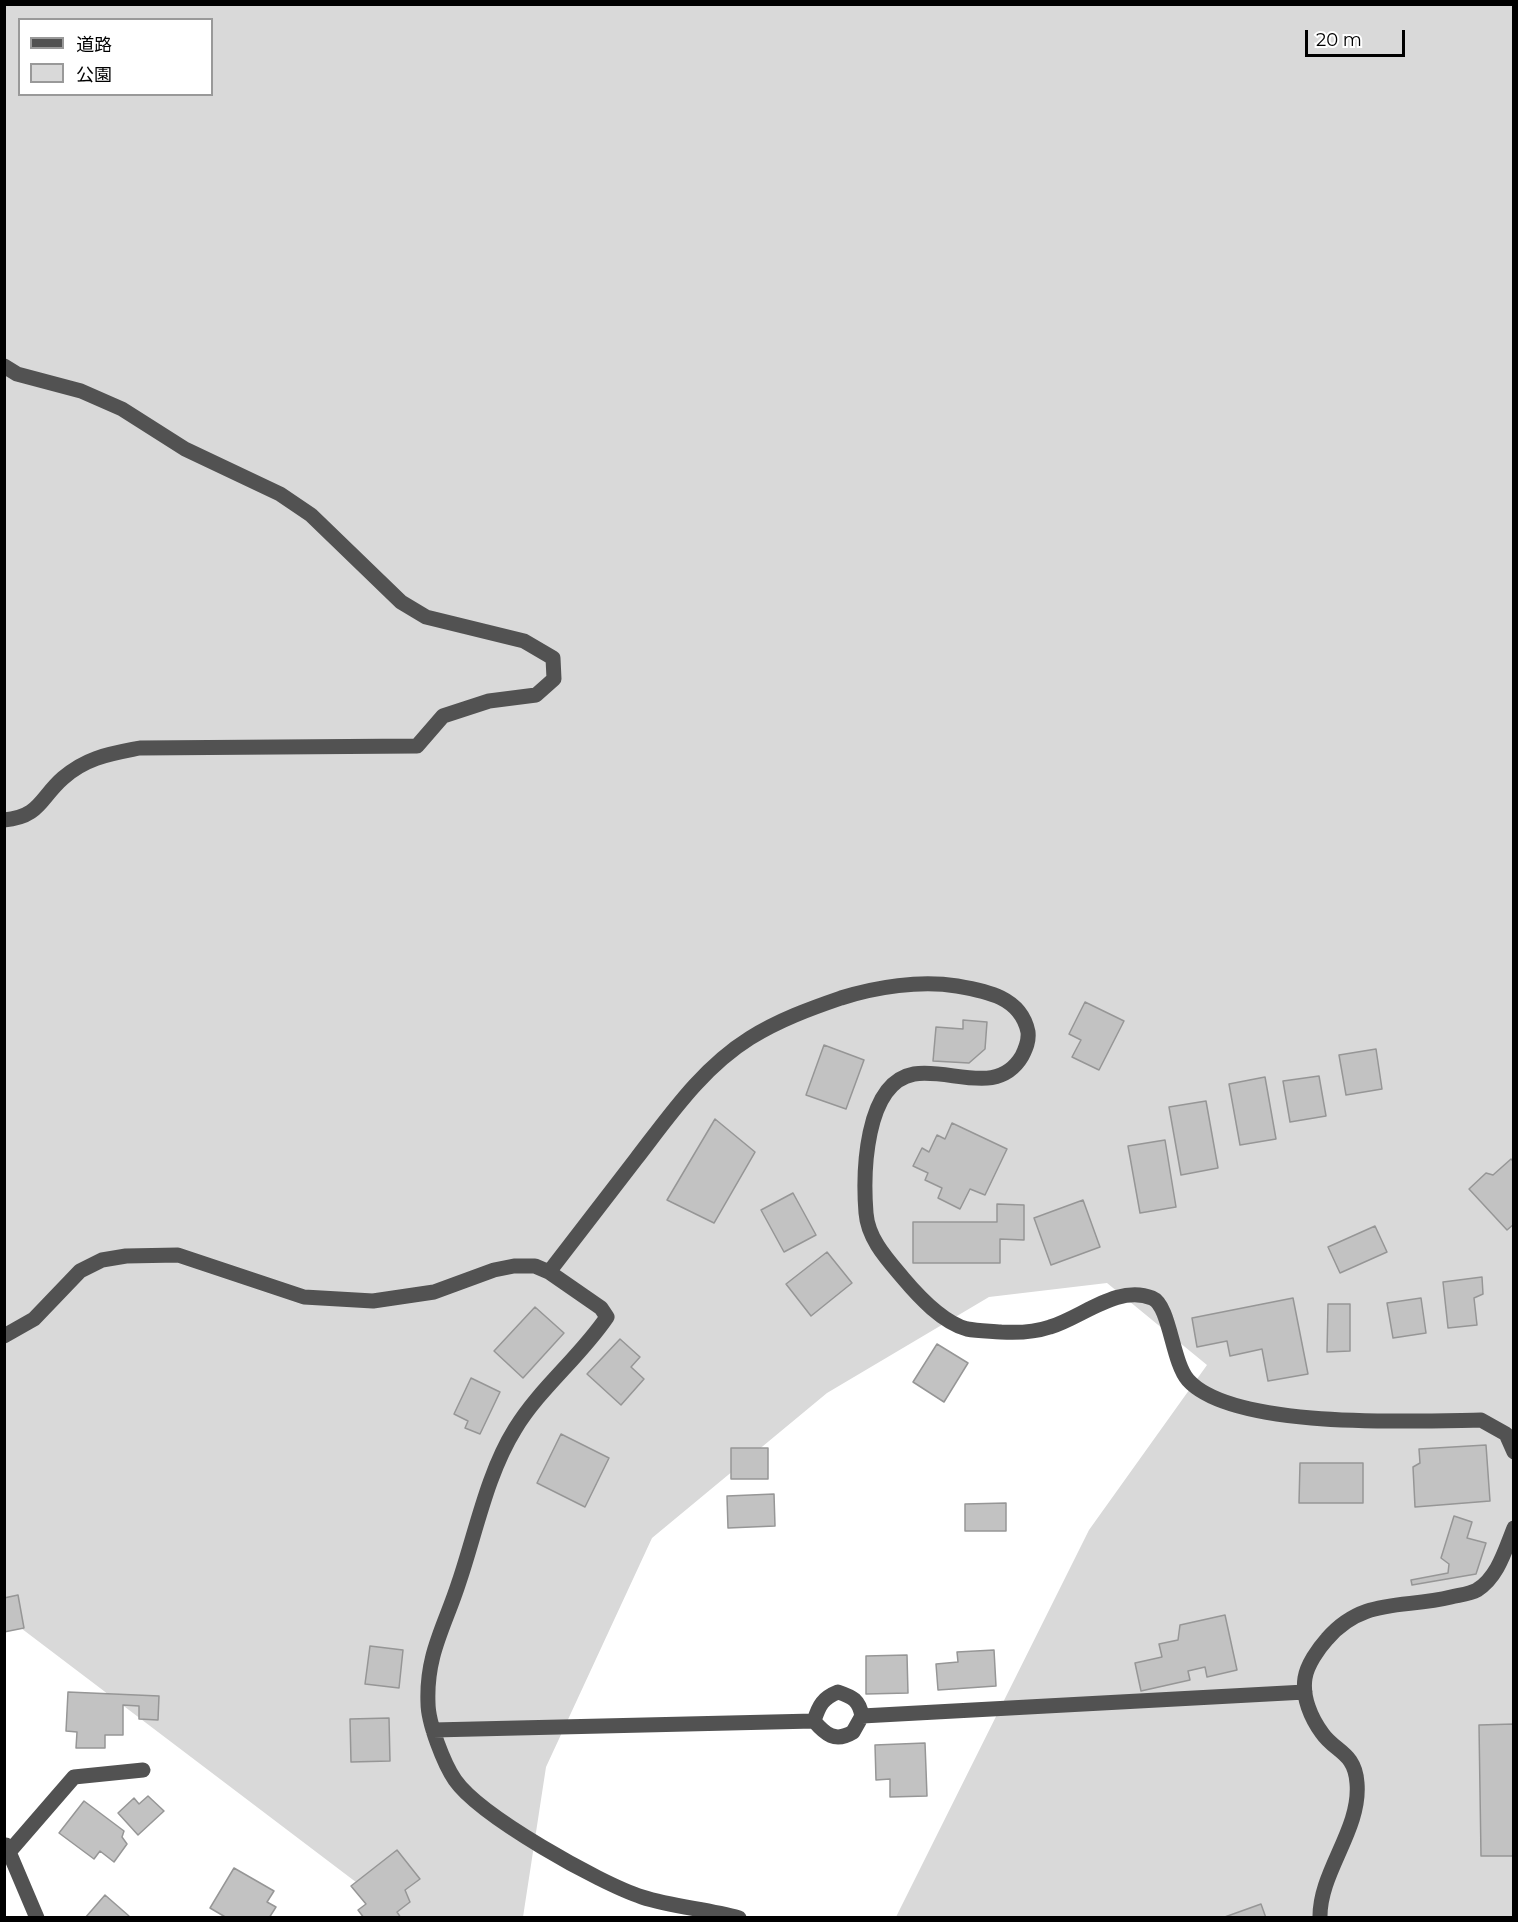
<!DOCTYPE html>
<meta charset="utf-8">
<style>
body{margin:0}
#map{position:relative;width:1518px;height:1922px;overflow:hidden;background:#fff;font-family:Montserrat,"Noto Sans JP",sans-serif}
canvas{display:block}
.frame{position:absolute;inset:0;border:6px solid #000;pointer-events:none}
.legend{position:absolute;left:18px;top:18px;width:195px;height:78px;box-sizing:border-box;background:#fff;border:2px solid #999;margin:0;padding:8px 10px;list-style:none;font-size:18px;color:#000}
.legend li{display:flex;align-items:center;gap:12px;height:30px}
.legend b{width:30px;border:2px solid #999}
.scale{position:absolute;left:1305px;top:30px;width:100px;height:27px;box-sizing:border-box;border:3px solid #000;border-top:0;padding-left:8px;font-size:18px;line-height:21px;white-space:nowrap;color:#000;-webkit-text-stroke:4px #fff;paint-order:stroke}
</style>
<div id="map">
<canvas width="1518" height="1922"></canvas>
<div class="frame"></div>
<ul class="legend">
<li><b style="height:8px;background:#525252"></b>道路</li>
<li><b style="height:16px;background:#d9d9d9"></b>公園</li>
</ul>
<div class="scale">20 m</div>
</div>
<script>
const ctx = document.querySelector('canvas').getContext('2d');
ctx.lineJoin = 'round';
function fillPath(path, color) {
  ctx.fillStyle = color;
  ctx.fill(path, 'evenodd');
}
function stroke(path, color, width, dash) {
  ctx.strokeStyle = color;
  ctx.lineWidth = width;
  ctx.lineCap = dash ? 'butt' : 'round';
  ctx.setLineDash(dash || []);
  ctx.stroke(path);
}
const green = new Path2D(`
 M4,5H1513V1917H896L1089,1530L1207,1365L1107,1283L989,1297L827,1393L652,1538L546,1767L523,1917H402L5,1616ZM20,20H212V94H20Z`);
const building = new Path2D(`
 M1085,1002L1124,1021L1099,1070L1072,1057L1081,1040L1069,1034Z
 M963,1020L987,1022L985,1049L969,1063L933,1061L936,1027L963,1029Z
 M824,1045L864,1060L846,1109L806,1095Z
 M1376,1049L1382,1089L1346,1095L1339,1055Z
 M1319,1076L1326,1116L1290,1122L1283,1081Z
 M1265,1077L1276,1139L1240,1145L1229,1084Z
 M1206,1101L1218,1168L1181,1175L1169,1107Z
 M715,1119L755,1152L714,1223L667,1200Z
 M952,1123L1007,1149L985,1195L970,1189L960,1209L938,1198L942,1188L925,1180L928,1173L913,1166L922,1148L929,1152L937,1135L945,1139Z
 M1165,1140L1176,1207L1140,1213L1128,1146Z
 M1511,1159L1514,1162V1224L1507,1230L1469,1189L1486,1173L1493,1175Z
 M793,1193L816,1235L784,1252L761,1210Z
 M1083,1200L1100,1247L1051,1265L1034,1218Z
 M997,1204L1024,1205V1240L1000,1239V1263H913V1222H997Z
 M1375,1226L1387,1252L1340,1273L1328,1247Z
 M827,1252L852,1283L811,1316L786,1284Z
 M1482,1277L1483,1294L1474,1298L1477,1325L1448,1328L1443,1282Z
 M1293,1298L1308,1374L1268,1381L1262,1349L1230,1356L1227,1341L1197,1347L1192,1318Z
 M1421,1298L1426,1333L1393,1338L1387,1303Z
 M1328,1304H1350V1351L1327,1352Z
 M535,1307L564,1333L523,1378L494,1351Z
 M620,1339L640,1357L631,1367L644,1379L621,1405L587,1374Z
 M937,1344L968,1363L944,1402L913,1382Z
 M471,1378L500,1392L480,1434L465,1428L468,1421L454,1414Z
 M561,1434L609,1458L585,1507L537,1483Z
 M1486,1445L1490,1501L1415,1507L1413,1467L1420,1463L1419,1449Z
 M731,1448H768V1479H731Z
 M1300,1463H1363V1503H1299Z
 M774,1494L775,1526L728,1528L727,1496Z
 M1006,1503V1531H965V1504Z
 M1454,1516L1472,1522L1467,1538L1486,1543L1476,1574L1412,1585L1411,1580L1448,1573L1449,1564L1441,1558Z
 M18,1595L24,1628L4,1632V1598Z
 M1225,1615L1237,1670L1207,1677L1205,1667L1188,1671L1190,1680L1141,1691L1135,1663L1162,1657L1159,1644L1178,1640L1180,1625Z
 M370,1646L403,1650L399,1688L365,1684Z
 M994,1650L996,1686L938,1690L936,1664L958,1662L957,1652Z
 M907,1655L908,1693L866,1694V1656Z
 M68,1692L159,1696L158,1720L139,1719V1706L123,1705V1735H105V1748H76L77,1732L66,1731Z
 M389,1718L390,1761L351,1762L350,1719Z
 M1514,1724V1856H1481L1479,1725Z
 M925,1743L927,1796L890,1797V1779L876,1780L875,1745Z
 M148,1796L164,1811L138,1835L118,1813L134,1798L139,1804Z
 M84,1801L124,1831L122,1837L127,1844L114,1862L100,1851L94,1859L59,1833Z
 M397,1850L420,1879L405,1890L410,1902L397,1912L401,1918H364L358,1910L366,1904L351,1886Z
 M234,1868L274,1891L267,1902L276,1907L269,1918H227L210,1908Z
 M105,1895L129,1916L128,1918H85Z
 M1261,1904L1266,1918H1222Z`);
const minor = new Path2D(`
 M4,366L17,374L81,391L122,409L185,449L280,494L311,515L401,602L426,617L524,641L553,658L554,679L536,695L489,701L443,716L417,746L140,748C110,754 87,757 63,778C40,798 40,817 4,820
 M549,1272C578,1234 607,1197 636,1159C670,1115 702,1068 750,1038C779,1020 809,1009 841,998C876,987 920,980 957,986C986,991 1021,997 1028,1032C1029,1041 1026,1048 1022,1056C998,1097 951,1068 914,1074C864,1083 863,1175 866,1213C868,1239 887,1259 903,1278C919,1297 942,1322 967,1329C978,1331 990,1331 1001,1332C1017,1333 1035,1332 1050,1327C1081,1318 1118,1284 1152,1298C1170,1305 1172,1362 1188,1380C1233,1430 1416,1421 1481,1420L1506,1434L1514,1452
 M4,1336L34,1319L80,1271L102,1260L126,1256L178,1255L304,1297L373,1301L434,1292L494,1270L514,1266H535L549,1272L601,1308L607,1317C580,1357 540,1388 515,1429C487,1474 476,1532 459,1582C445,1626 426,1654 428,1703C428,1723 444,1764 455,1780C480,1816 599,1883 642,1897C673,1907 707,1909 739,1918
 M814,1721C819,1705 823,1698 838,1692C853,1697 859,1700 862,1716
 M433,1730L814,1721C825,1734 835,1743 853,1732L862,1716L1305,1692
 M6,1845L37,1918
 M9,1852L74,1777L143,1770
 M1320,1918C1319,1872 1361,1830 1357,1783C1355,1752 1335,1752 1322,1733C1311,1718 1302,1697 1305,1678C1307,1665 1318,1649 1327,1639C1363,1597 1403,1609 1451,1597C1459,1595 1470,1594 1477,1590C1498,1577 1505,1550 1514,1528`);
fillPath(green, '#d9d9d9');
fillPath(building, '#c2c2c2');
stroke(building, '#969696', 1.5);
stroke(minor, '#525252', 15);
</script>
